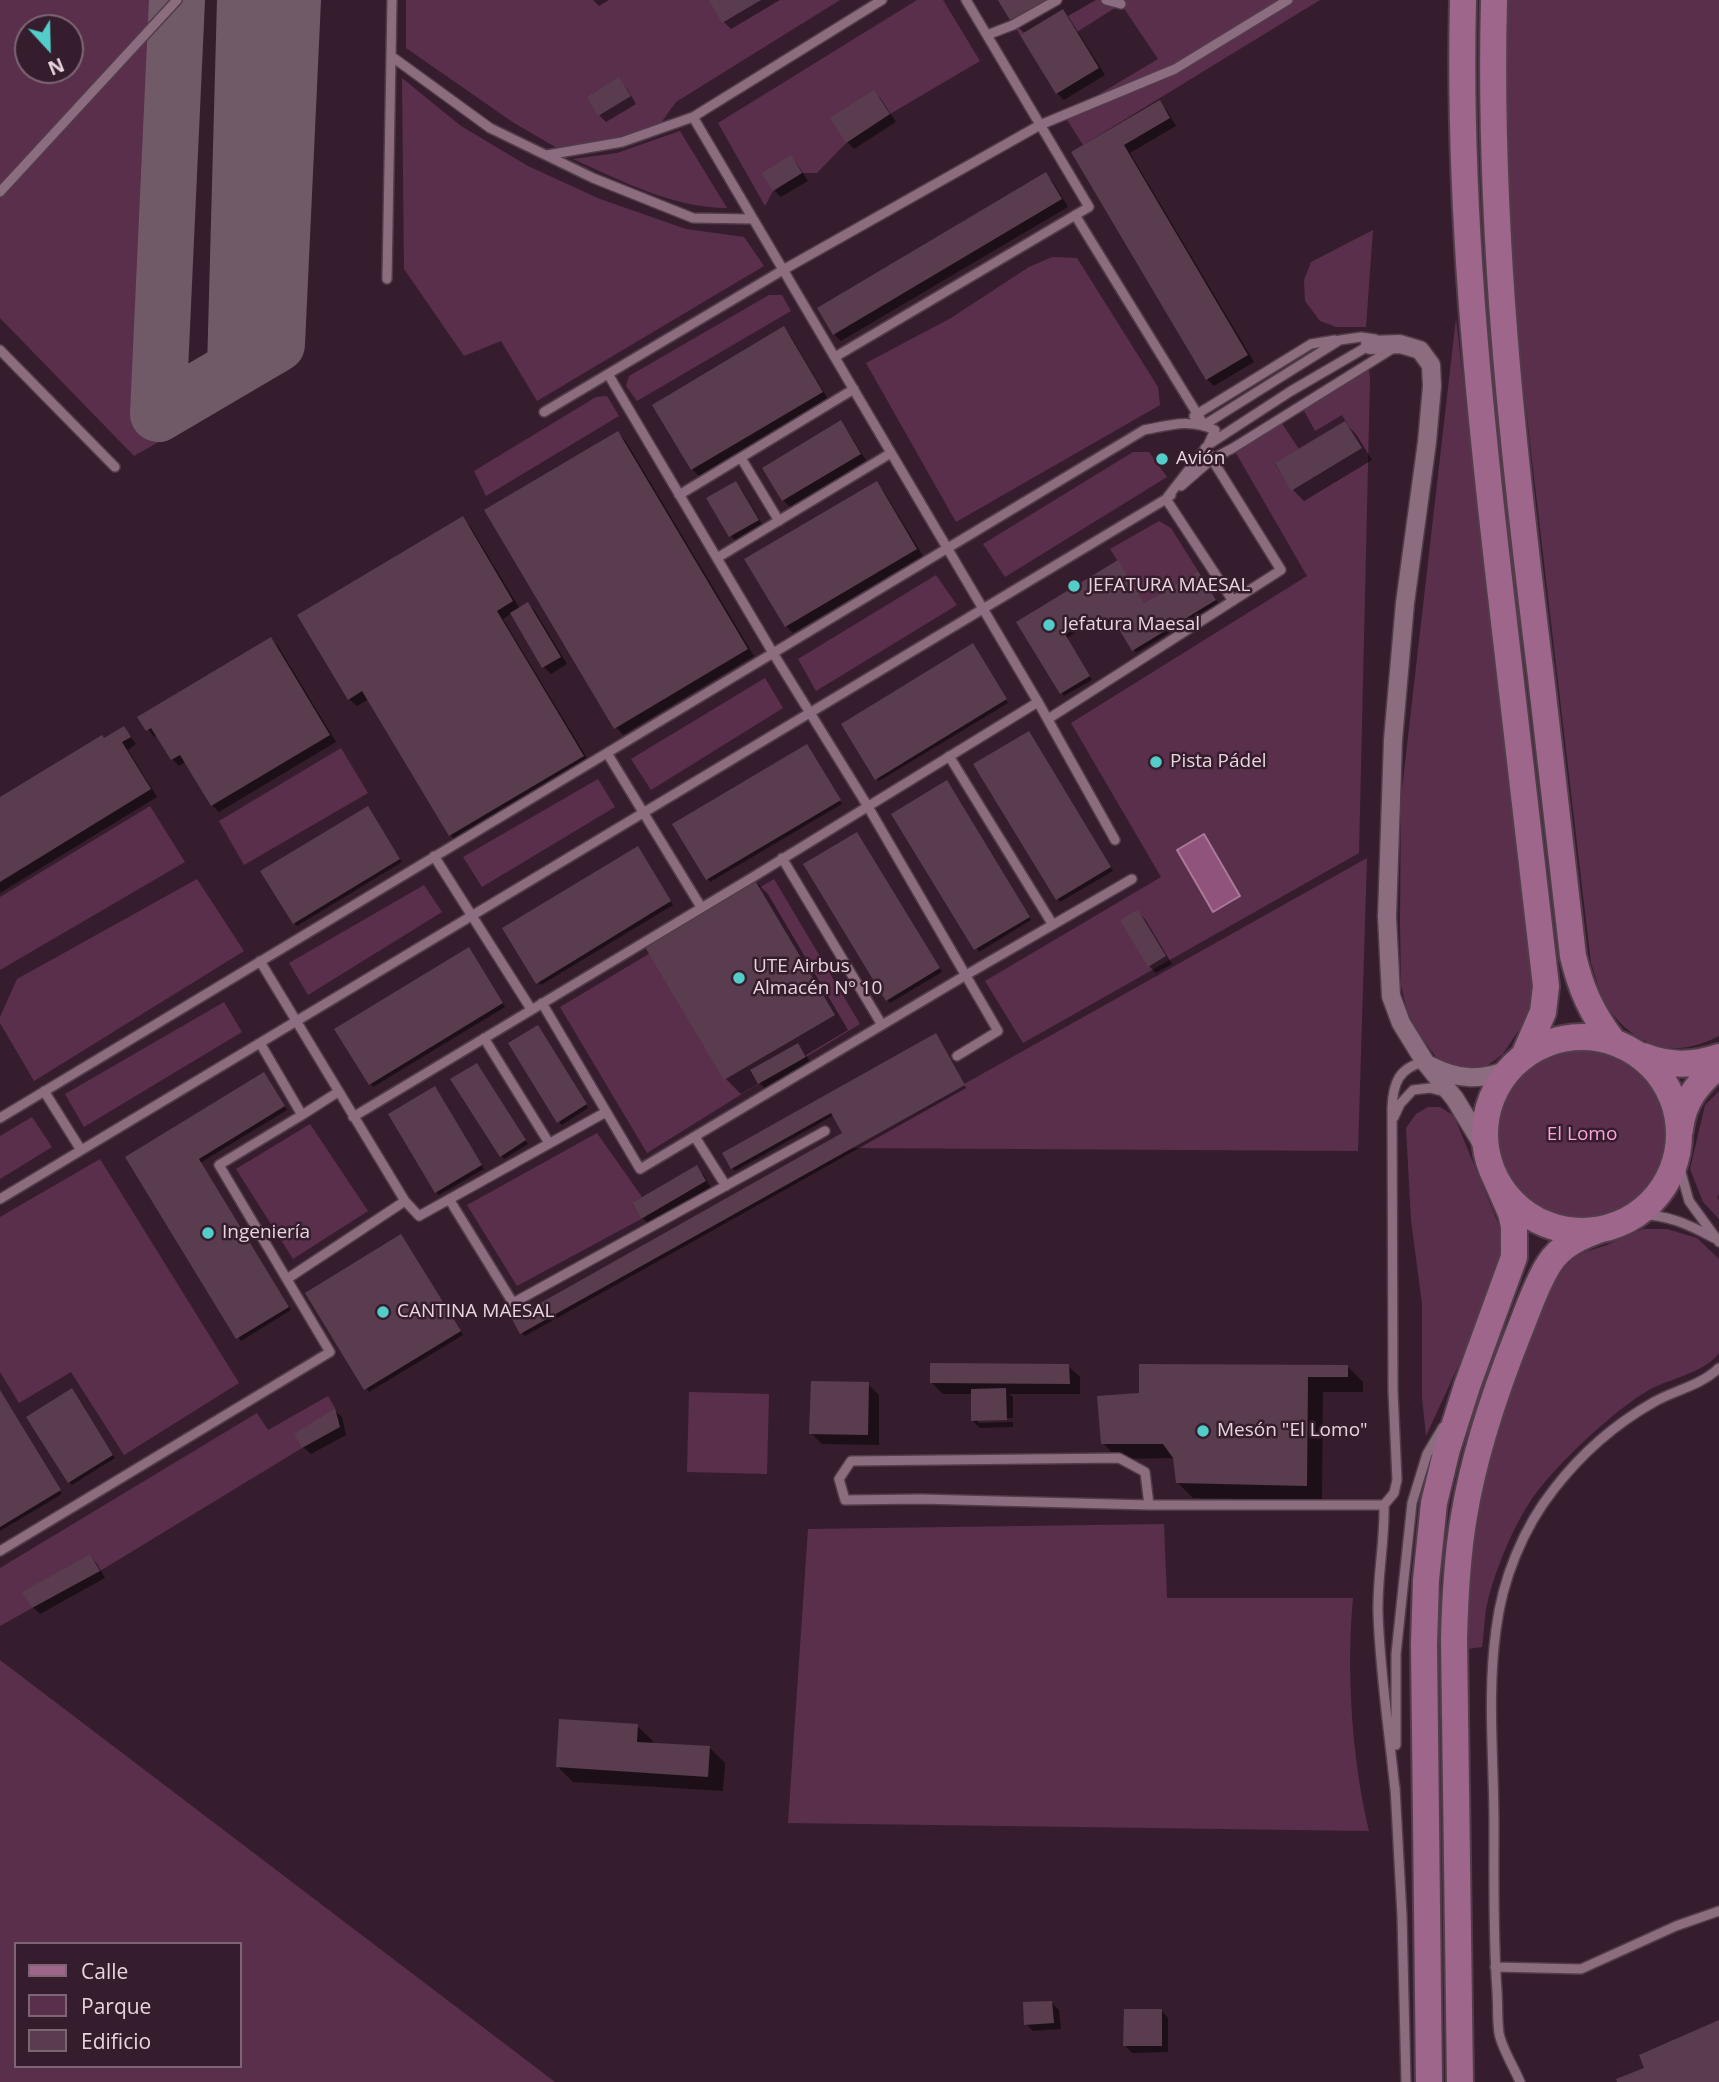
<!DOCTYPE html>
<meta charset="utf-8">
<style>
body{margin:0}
#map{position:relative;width:1719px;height:2082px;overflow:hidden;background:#361d2d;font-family:"Open Sans",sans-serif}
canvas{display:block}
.legend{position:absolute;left:14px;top:1942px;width:228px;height:126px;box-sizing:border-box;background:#361d2d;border:2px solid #7c6674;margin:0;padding:9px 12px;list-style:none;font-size:21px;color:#e6d4de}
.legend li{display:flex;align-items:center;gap:14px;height:35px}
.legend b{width:35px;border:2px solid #7c6674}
.north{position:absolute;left:14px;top:14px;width:70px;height:70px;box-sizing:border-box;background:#361d2d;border:2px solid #7c6674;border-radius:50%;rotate:158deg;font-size:19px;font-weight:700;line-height:28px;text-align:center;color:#e6d4de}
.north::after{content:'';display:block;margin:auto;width:24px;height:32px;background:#53cdc9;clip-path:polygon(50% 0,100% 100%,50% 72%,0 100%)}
</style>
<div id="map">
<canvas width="1719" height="2082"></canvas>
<ul class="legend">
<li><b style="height:9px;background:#9d668a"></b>Calle</li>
<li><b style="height:19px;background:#5a2f4b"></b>Parque</li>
<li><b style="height:19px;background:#593d4e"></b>Edificio</li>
</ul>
<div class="north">N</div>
</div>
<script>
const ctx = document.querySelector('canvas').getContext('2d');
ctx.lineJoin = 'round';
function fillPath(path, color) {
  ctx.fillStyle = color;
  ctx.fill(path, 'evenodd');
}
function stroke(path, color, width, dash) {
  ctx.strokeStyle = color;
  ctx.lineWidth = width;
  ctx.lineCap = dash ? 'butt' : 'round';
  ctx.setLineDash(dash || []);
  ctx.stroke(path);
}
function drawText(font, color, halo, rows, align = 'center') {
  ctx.font = font + ' "Open Sans",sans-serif';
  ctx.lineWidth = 5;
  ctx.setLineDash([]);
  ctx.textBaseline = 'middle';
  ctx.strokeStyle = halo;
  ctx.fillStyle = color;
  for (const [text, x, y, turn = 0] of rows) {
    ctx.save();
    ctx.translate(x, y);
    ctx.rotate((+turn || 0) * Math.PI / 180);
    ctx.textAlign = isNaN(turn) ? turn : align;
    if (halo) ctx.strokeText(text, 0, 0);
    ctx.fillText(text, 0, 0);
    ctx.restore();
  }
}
const green = new Path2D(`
 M0,0H179L177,72L158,414L162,440L134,456L0,318ZM28,28H70V70H28Z
 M406,0H840L676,102L655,131L564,152L514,123L406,48Z
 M917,0H943L980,61L890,114L846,143L817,173H802L773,191L765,206L718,123Z
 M998,0H1320L1083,145L1064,115L1158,59L1121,4L1077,32L1063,9L1020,35Z
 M1508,0H1719V1036C1707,1042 1691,1048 1677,1048C1649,1049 1620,1029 1606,1004C1599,992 1596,977 1591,963L1513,298L1507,160Z
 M402,78L461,126L528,166L600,199L686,229L744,237L764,266L537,401L501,341L464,356L404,269Z
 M680,131L727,208C673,208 622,181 573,159L617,153Z
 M1373,230L1366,327H1336L1320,321L1305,301L1304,280L1311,262Z
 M1052,257L1077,258L1158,387L1160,405L956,522L866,363L951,318L1029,267Z
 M769,295H782L791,311L637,401L626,386L629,376Z
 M1456,318L1534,992L1529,1014L1503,1054L1488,1065L1473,1071L1458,1068L1436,1057L1417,1032L1407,1011L1401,985L1400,922L1401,798Z
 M1368,363L1370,379L1359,853L1023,1043L985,981L1161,877L1071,723L1307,576L1233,448L1279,419L1299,449L1275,464L1291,490L1361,448L1342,415L1315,431L1301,405Z
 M607,396L619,416L486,496L474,471L596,397Z
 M1133,452H1149L1167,477L1005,577L983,544Z
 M1159,521L1171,528L1198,571L1144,603L1110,549Z
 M936,575L957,605L816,691L798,659Z
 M765,678L783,708L651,790L631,759Z
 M341,748L368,793L244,865L219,821Z
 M598,779L615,807L482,887L463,857Z
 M150,806L185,862L0,970V897Z
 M1367,858L1358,1151L850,1148Z
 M197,879L244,951L34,1081L0,1023V1017L17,979Z
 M774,879L860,1024L806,1057L798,1043L750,1071L758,1084L647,1153L560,1007Z
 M424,885L442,912L308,995L289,963Z
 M224,1002L242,1032L84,1127L65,1094Z
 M1498 1135a84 84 0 1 1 168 0a84 84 0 1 1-168 0Z
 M1719,1091V1194L1717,1198L1719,1200V1219L1703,1202L1690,1169L1705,1105Z
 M1428,1107H1440L1454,1116L1500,1228L1501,1262L1489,1299L1426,1436L1422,1397V1304L1411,1220L1406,1128L1416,1114Z
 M32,1117L52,1147L0,1179V1136Z
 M310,1124L368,1211L293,1259L236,1169Z
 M597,1133L642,1197L632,1204L641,1219L517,1286L467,1205Z
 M100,1159L239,1383L124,1455L71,1372L19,1403L0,1372V1217Z
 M1643,1229H1667L1697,1238L1719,1259V1353C1705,1373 1670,1378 1649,1390C1630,1401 1611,1417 1594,1432C1574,1450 1553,1471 1536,1493C1515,1521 1492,1576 1486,1610C1484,1622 1484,1635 1482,1647L1467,1649C1469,1603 1471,1556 1479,1510C1488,1455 1508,1399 1528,1347C1538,1321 1546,1291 1564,1269C1579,1250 1589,1252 1609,1244C1621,1239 1632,1234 1643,1229Z
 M689,1392L769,1394L767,1474L687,1472Z
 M328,1396L335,1408L295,1434L302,1448L100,1571L90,1554L23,1592L32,1608L0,1626V1568L257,1413L268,1430Z
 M1164,1524L1167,1598H1353C1346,1670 1352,1761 1369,1831L788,1823L808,1529Z
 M0,1660L555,2082H0ZM16,1944H240V2066H16Z`);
const water = new Path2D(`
 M1204,834L1240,896L1213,912L1177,850Z`);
const shadow = new Path2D(`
 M593,0H609L599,6Z
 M711,0H780L731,29L724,22Z
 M1000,0H1096L1068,16L1105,75L1064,100L1057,93L1025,34L1015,24Z
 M619,80L626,87L636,104L606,122L599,115Z
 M874,92L881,99L896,122L854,149L847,142Z
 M1159,102L1166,109L1176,126L1130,153L1254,362L1214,386L1207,379L1073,153Z
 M790,157L797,164L808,181L781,197L774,190Z
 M1046,175L1053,182L1068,207L841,341L834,334Z
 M783,328L790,335L828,399L699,476L692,469L654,405Z
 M840,423L847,430L867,462L790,507L783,500Z
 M1345,423L1356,434L1372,460L1304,501L1293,490Z
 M618,433L625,440L754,656L623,735L616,727Z
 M735,483L742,490L764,527L738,543L731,536Z
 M876,483L883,490L923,556L793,633L786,626Z
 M462,519L470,526L520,609L528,604L535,611L567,664L551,674L544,667L512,613L503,619L590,763L457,842L450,835L369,699L357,706L349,699Z
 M1198,573L1218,603L1136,653L1115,620L1098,630L1092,622L1067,638L1092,680L1064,696L1018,622L1145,605Z
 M271,639L278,646L336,742L219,812L212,805L186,762L179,766L172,759L158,735L154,737L140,718Z
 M975,649L1008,703L879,781L876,778Z
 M124,728L136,744L128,750L157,797L0,893V799Z
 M1031,736L1113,871L1060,902L1057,899Z
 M810,750L842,804L710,882L675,825Z
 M950,785L1031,920L979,952L894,814Z
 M370,811L402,862L297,926L294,923Z
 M860,837L942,972L890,1003L887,1000Z
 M640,851L673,905L541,985L538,982Z
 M753,879L768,894L848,1030L806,1055L812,1065L767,1090L759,1083L741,1094L726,1079Z
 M1138,912L1145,919L1172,964L1156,973L1149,966L1122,921Z
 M471,952L505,1007L373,1087L337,1029Z
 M540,1030L588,1108L562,1125L559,1122Z
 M938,1038L966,1088L525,1336L522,1333L845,1134L834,1115L735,1171L732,1168Z
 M480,1068L528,1144L504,1159L453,1080Z
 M267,1077L287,1110L200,1163L291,1310L241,1341L127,1158Z
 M438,1091L484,1169L439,1195L436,1192Z
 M696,1167L703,1174L711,1188L649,1225L642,1217Z
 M404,1240L463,1335L369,1392L307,1294Z
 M1068,1366L1080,1377V1394H1009L1013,1397V1418L978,1419V1423L1013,1422V1427L980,1428L973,1421V1394H943L931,1382Z
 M1348,1367L1363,1382V1392H1323L1322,1500L1193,1498L1178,1483L1175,1458L1118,1459L1103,1443L1140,1395Z
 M868,1384L879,1395V1445L822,1444L811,1433Z
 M0,1391L62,1494L0,1531Z
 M74,1394L115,1458L72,1485L69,1482Z
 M335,1411L342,1417L346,1435L311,1454L303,1447L297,1435Z
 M90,1556L97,1564L105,1578L40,1614L33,1607Z
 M637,1726L653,1741L652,1745L710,1748L725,1763L723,1791L573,1782L558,1767Z
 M1052,2003L1059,2010L1061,2029L1033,2031L1026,2024Z
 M1161,2010L1168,2018V2052L1132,2053L1125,2045Z`);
const taxiway = new Path2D(`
 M177,0L158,414L277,344L293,0
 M235,369L245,0`);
const building = new Path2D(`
 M709,0H761L722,23Z
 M998,0H1056L1013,25Z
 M1063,9L1099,68L1056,94L1020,35Z
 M619,77L631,96L598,116L587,97Z
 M874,90L890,114L846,143L830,118Z
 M1160,100L1170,118L1124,145L1248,355L1206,380L1071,152Z
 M791,155L802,173L773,191L762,173Z
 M1046,172L1062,199L833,335L817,308Z
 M784,326L823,392L691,470L652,405Z
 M841,420L861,454L782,501L762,468Z
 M1345,421L1362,448L1291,491L1275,463Z
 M618,431L748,649L614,729L484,510Z
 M736,481L759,520L729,537L706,498Z
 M877,481L917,549L785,627L744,559Z
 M463,516L513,601L497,611L584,756L449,836L362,691L348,700L297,615Z
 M1118,560L1144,603L1198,571L1216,600L1132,651L1112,617L1094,628L1089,620L1065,634L1090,676L1060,694L1016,622Z
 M528,602L561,657L542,668L510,613Z
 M271,637L330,735L211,806L180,755L171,760L151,728L146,731L137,717Z
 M973,643L1007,699L875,780L841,724Z
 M124,726L131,737L122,742L151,789L0,882V797L102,735L104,738Z
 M1029,731L1111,867L1056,900L973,764Z
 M807,744L841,800L706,880L672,824Z
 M947,780L1030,917L974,950L891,814Z
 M368,806L400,859L293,924L260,871Z
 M857,832L940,968L886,1001L803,864Z
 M638,846L671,901L536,984L502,928Z
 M753,877L835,1015L724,1080L642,942Z
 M1138,910L1166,956L1148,967L1120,920Z
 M469,947L503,1003L369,1085L334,1029Z
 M538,1025L587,1104L557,1123L508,1043Z
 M936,1033L965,1085L520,1334L512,1319L842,1133L831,1113L731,1169L722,1153Z
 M798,1043L806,1057L758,1084L750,1070Z
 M477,1063L526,1140L500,1157L450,1079Z
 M264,1072L285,1106L199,1159L289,1307L236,1339L125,1157Z
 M435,1086L482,1165L435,1193L388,1114Z
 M697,1165L706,1181L641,1219L632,1203Z
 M401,1234L461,1331L364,1390L305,1293Z
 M930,1363L1069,1364L1070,1384L930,1383Z
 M1139,1364L1348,1365V1377H1308L1307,1486L1176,1483L1173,1458L1163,1444H1101L1097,1396L1139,1393Z
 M811,1381L869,1382L868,1435L809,1434Z
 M72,1388L113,1455L68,1483L26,1417Z
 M1006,1388L1007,1420L971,1421V1389Z
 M0,1390L61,1490L0,1527Z
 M335,1408L340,1427L302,1448L294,1434Z
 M90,1554L100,1571L32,1608L22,1592Z
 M559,1719L638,1724L637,1742L710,1746L708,1777L556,1767Z
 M1052,2001L1054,2023L1024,2025L1023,2002Z
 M1124,2009H1162V2046H1123Z
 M1719,2020V2082H1617L1616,2079L1644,2068L1639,2055Z`);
const lane = new Path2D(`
 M1106,0L1121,4
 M987,35L1013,25L1057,0
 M391,56L490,128L593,178L693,218L753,219
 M547,155L622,142L693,117
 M0,192L177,0
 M1075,215L1204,425L1340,340L1361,337L1375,339
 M387,279L392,0
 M0,350L115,467
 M835,357L1089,207L966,0
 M608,374L773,653L867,805L998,1031L957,1056
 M544,412L783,270L1040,125L1175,69L1288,0
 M1194,416L1311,344L1335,340
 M741,458L779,521
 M1181,486L1212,459L1233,448L1392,349
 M679,495L854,389
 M1171,495L1166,499L1233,601
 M717,558L891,453
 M1038,702L1115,840
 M1048,719L1281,570L1205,448
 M607,753L701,907
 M949,756L1053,925
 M434,856L531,1009
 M782,858L882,1025
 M260,961L405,1201L287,1279
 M542,1003L640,1169L966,975L1132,879
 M484,1038L549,1143
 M44,1091L81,1150
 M302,1115L338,1092
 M353,1117L753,877L1038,702L693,117L882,0
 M1394,1117L1400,1104L1413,1090L1430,1088L1445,1092
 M0,1118L1144,430C1170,425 1189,418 1215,430L1208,445L1291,391L1370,345
 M695,1137L726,1186
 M1677,1158L1689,1201L1719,1242
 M0,1199L1166,499L1208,445
 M449,1199L513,1303L825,1131
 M405,1201L419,1216L606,1112
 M1636,1214C1668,1215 1686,1223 1714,1238
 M1149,1505L1145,1472L1119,1458L851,1461L839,1479L845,1500L921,1499L1149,1505H1384
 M0,1551L330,1352L219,1165L302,1115L260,1043
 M1396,1745V1654L1412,1503L1427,1454L1443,1427
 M1395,1787L1402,1916L1406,2082
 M1395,1790C1389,1731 1380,1672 1378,1613C1377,1577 1385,1541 1384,1505L1394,1493L1397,1480L1393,1391L1392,1108C1393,1083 1399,1067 1425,1062
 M1495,1967L1581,1969L1676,1926L1719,1911
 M1520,2082C1514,2067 1502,2049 1499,2033C1497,2019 1498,2005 1497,1991C1493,1936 1494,1881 1494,1826C1494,1761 1487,1695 1496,1630C1502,1580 1523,1528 1554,1489C1581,1454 1615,1424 1654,1402C1675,1390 1700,1386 1719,1368`);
const street = new Path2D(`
 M1370,345L1400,344L1420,350L1431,365L1432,386L1427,442L1405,603L1393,740L1387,917L1391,996L1401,1023L1425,1062L1455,1099L1478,1137L1489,1158
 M1431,1066C1458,1080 1482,1081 1510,1069`);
const secondary = new Path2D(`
 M1463,0C1458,200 1478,398 1501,596C1516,726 1531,856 1546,986L1543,1012L1524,1056
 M1494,0C1488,227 1513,452 1541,677C1552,770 1562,863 1573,956C1581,989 1591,1012 1612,1040
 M1485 1134a97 97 0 1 1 194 0a97 97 0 1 1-194 0Z
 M1643,1056C1669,1066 1692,1066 1719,1057
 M1680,1130C1683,1100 1698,1084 1719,1065
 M1429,2082L1424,1645L1426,1580L1434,1503L1447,1449L1467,1386L1514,1257V1226L1511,1213L1496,1179
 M1460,2082L1454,1639C1455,1598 1457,1557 1464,1516C1474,1455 1494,1395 1517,1337C1527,1313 1535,1286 1549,1264C1561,1245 1581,1236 1601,1229`);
const markers = [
 [1162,459,7,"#53cdc9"],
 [1074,586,7,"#53cdc9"],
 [1049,625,7,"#53cdc9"],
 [1156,762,7,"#53cdc9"],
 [739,978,7,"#53cdc9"],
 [208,1233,7,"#53cdc9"],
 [383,1312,7,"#53cdc9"],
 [1203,1431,7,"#53cdc9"]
];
const poiNames = [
 ["Avión",1176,459],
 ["JEFATURA MAESAL",1088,586],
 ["Jefatura Maesal",1063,625],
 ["Pista Pádel",1170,762],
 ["UTE Airbus",753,967],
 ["Almacén Nº 10",753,989],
 ["Ingeniería",222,1233],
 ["CANTINA MAESAL",397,1312],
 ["Mesón \"El Lomo\"",1217,1431]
];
const parkNames = [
 ["El Lomo",1582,1135]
];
fillPath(green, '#5a2f4b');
fillPath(water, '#90537b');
stroke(water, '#aa7a99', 2);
fillPath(shadow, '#0007');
stroke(taxiway, '#705a68', 56);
fillPath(building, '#593d4e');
stroke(lane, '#513c49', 12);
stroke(street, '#513c49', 21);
stroke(secondary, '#513c49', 30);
stroke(lane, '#8c6c7f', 9);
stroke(street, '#8c6c7f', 18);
stroke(secondary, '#9d668a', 26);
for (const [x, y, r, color] of markers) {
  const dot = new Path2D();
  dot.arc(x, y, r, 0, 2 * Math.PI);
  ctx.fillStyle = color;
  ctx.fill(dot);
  stroke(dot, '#361d2d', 2.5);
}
drawText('19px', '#e6d4de', '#361d2d', poiNames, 'left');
drawText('19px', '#fda4dc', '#361d2d', parkNames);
</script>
